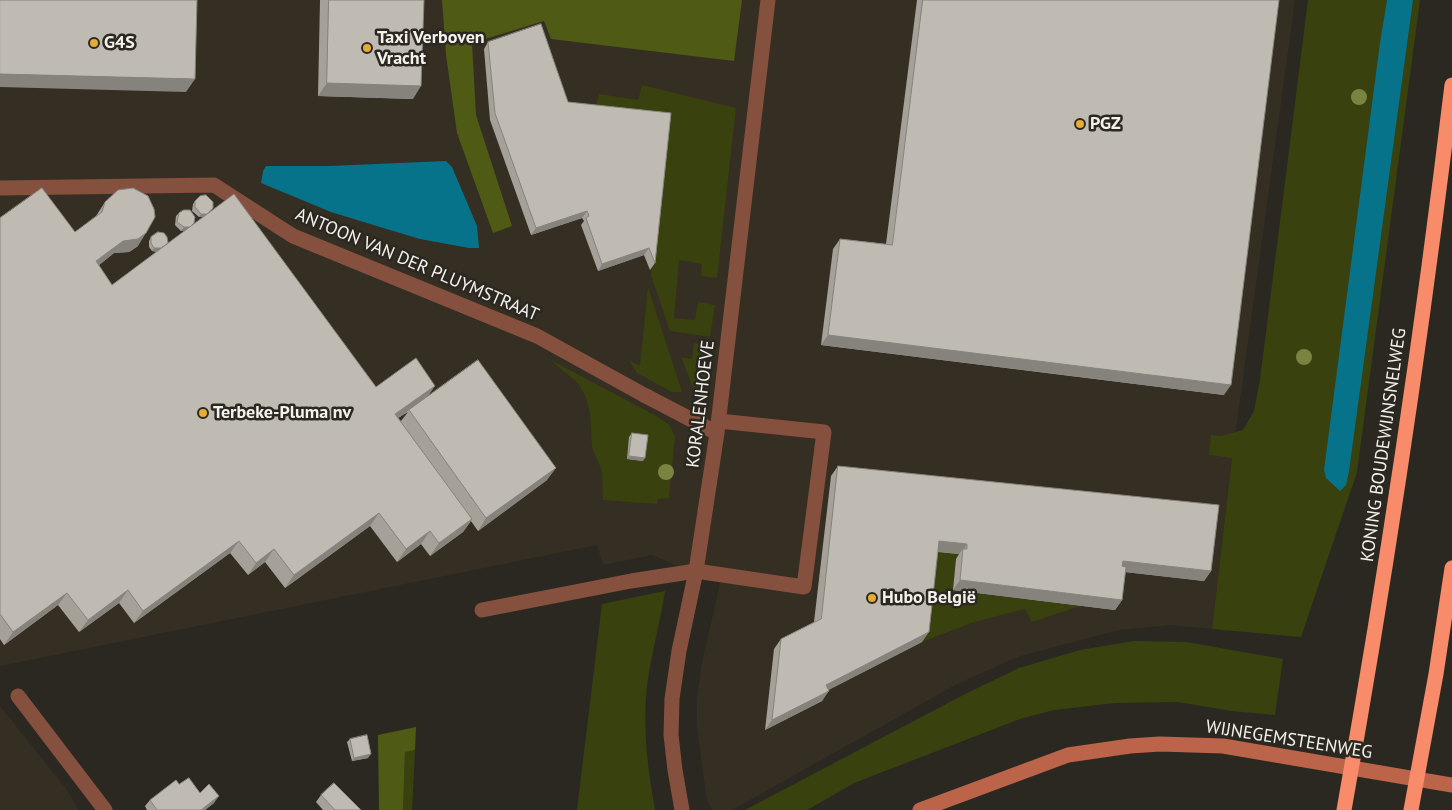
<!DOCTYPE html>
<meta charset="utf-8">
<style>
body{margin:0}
canvas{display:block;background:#2b2821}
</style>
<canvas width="1452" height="810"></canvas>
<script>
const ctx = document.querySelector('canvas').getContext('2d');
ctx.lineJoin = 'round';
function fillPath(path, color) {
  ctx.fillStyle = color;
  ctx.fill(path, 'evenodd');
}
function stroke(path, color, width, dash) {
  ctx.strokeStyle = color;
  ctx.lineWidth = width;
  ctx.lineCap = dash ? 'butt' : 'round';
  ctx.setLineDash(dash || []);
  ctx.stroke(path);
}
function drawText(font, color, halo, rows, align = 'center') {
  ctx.font = font + ' "PT Sans",sans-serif';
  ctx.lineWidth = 5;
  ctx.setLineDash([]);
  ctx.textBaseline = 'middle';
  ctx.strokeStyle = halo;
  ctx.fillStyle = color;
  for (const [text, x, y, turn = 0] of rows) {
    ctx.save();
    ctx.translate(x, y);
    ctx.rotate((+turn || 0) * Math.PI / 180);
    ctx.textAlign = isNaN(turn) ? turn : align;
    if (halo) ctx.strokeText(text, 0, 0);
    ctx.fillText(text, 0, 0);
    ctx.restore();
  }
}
const built = new Path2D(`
 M0,0H1295L1232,458L1212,629L1171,625L1119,630L1020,656L957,684L732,810H712L707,801L697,727V697L702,663L720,583L652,555L603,565L597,545L0,666Z
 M0,706L67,790L78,810H0Z`);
const green = new Path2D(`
 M1308,0H1420L1357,472L1301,637L1212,629L1232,458L1209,455L1211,435L1221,436L1243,430L1254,411L1260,380Z
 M642,85L736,108L717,278L701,276L702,264L679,260L674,318L695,320L698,302L715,305L710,337L670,331L651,275L670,119L595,112L599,94L638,100Z
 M648,287L682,392H672L637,373L629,360L640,366Z
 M694,343L712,346L705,386L694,390L681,357L692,359Z
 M549,359L658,417L669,425L675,436L669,498L658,499L657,504L603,500L602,471L592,447L590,412L585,395L578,383Z
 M932,551L960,554L956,559L953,590L1080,606L1032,622L1025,609L974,622L922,642Z
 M665,591C660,623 651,655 647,686C642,727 648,770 655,810H577L602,604Z
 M1134,641L1186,642L1283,659L1275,715L1232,711L1178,702L1115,703L1054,710L1020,719L854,783L807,810H745L967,693L1019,668L1080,650Z
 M415,750L412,810H403L405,751Z`);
const forest = new Path2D(`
 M442,0H742L734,61L551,39L544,21L472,43L476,115L512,226L493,233L457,133L446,55Z
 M416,727L415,750L405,752L403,810H379L378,735Z`);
const water = new Path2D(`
 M1387,0H1413L1349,471L1346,485L1340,491L1326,478L1324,470L1380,43Z
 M446,161L452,167L477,226L479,248H469L420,239L380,227L331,212L261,183L263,171L266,166H330Z`);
const lane = new Path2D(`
 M482,610L631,581L696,571L804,587L824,432L719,421`);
const street = new Path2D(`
 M0,188L214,185L293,236L537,336L644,395L717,433
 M18,696L105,810
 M682,810L675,770L671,735L672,699L679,651L696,571L717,433L768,0`);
const secondary = new Path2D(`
 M920,810L1068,755L1130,746L1160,744L1223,746L1452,785`);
const highway = new Path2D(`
 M1344,810C1387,570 1423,327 1452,85
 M1411,810L1436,674L1452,568`);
const trees = [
 [1359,97],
 [1304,357],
 [666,472]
];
const wall = new Path2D(`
 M320,0H424L413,99L318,96Z
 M917,0H1279L1224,395L821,345L833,249L840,239L886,244Z
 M488,42L568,102L671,113L655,263L650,270L644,255L598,271L581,225L584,221L582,218L531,235L490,120L484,49Z
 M195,201L210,211L208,214L376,387L427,397L547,480L478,531L471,521L463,532L430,556L421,544L397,562L370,526L285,588L265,562L248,575L230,553L134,623L119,603L79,632L58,605L4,645L0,639V218L75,232L96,216L105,202L138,246L129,252L114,253L99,265L112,285L157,252L152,251L149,247V241L151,237L167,244L186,230L181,231L175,225L176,216L179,213L194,223L192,226L203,217H199L192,211L193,204ZM408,412L401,421L398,418Z
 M632,433L643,461L627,459L629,437Z
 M838,466L1211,571L1204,581L1125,572L1122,600L1115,610L953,590L956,559L959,554L938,552L922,642L828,690L822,701L765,730L774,649L781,639L814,622L831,476Z
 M350,739L368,758L352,761L347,742Z
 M179,784L200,793L214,803L205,810H147L145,806L150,800Z
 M321,795L361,810H323L316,802Z`);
const shadedWall = new Path2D(`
 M0,74L195,79L186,92L0,87Z
 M327,83L421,86L413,99L318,96Z
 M213,208L204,217H199L201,214Z
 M587,211L582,218L531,235L536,228Z
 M194,223L187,230L181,231L184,227Z
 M146,233L138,246L129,252L114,253L88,274L96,261L123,241Z
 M154,248H162L160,252L152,251Z
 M649,248L644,255L598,271L602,264Z
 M828,335L1231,385L1224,395L821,345Z
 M435,386L426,399L409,410L387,427L395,414Z
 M629,456L645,458L643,461L627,459Z
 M556,468L547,480L478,531L486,518Z
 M379,513L370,526L285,588L294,575Z
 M472,519L463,532L430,556L439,543Z
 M430,531L421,544L397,562L406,549Z
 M239,541L230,553L134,623L143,611Z
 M939,541L967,544L963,551V549L959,554L932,551Z
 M274,549L265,562L248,575L256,563Z
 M1123,561L1211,571L1204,581L1116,571Z
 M960,580L1122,600L1115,610L953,590Z
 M128,590L119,603L79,632L88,620Z
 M67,593L58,605L4,645L13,632Z
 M929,632L922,642L819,695L826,685Z
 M829,691L822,701L765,730L772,720Z
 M371,754L368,758L352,761L354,758Z
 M219,796L214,803L205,810H201Z`);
const building = new Path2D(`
 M0,0H197L195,79L0,74Z
 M329,0H424L421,86L327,83Z
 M923,0H1279L1231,385L828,335L840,239L892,245Z
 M541,24L568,102L671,113L655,263L649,248L602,264L586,218L589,216L587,211L536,228L495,113L488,42Z
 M42,188L75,232L102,212L105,202L118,190L133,188L148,196L154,209L155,217L146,233L138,239L123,241L96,261L112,285L234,194L376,387L416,358L435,386L395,414L472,519L439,543L430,531L406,549L379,513L294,575L274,549L256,563L239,541L143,611L128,590L88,620L67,593L13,632L0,614V218Z
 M206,195L213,202V208L207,214H201L195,207V201L200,196Z
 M184,210H190L195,217L194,223L190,227H184L177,222L179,213Z
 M158,232L164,233L167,237L168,243L161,248H154L151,243V237Z
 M478,360L556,468L486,518L409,410Z
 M632,433L648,435L645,458L629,456Z
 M838,466L1219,505L1211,571L1123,561L1122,566L1126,567L1122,600L960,580L963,549H967V544L939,541L929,632L826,685L829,691L772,720L781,639L821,619Z
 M367,735L371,754L354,758L350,739Z
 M189,778L200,793L209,784L219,796L201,810H157L150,800L176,780L179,784Z
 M334,783L361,810H335L321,795Z`);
const markers = [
 [94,43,5,"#e6ac36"],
 [367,48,5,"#e6ac36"],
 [1080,124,5,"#e6ac36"],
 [203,413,5,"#e6ac36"],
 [872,598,5,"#e6ac36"]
];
const poiNames = [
 ["Taxi Verboven",377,38],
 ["Vracht",377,59],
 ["G4S",104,43],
 ["PGZ",1090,124],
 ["Terbeke-Pluma nv",213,413],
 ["Hubo België",882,598]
];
const streetNames = [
 ["ANTOON VAN DER PLUYMSTRAAT",417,265,23],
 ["KORALENHOEVE",701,404,-83],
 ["KONING BOUDEWIJNSNELWEG",1384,445,-82],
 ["WIJNEGEMSTEENWEG",1289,740,9]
];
fillPath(built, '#352e22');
fillPath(green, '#39410f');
fillPath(forest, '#4f5a14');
fillPath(water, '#07738b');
stroke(lane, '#86503f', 15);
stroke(street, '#86503f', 15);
stroke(secondary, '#bb6449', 15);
stroke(highway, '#f78b6a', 15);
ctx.fillStyle = '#7a833f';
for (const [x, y] of trees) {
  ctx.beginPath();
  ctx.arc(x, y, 8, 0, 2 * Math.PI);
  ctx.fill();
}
fillPath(wall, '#a5a199');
fillPath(shadedWall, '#86837d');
fillPath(building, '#c0bbb2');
stroke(building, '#86837d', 1);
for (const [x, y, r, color] of markers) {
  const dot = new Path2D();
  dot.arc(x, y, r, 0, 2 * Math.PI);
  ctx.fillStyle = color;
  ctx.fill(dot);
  stroke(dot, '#2b2821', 2);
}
drawText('bold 18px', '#f5f2ed', '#2b2821', poiNames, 'left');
drawText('18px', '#f5f2ed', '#2b2821', streetNames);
</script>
